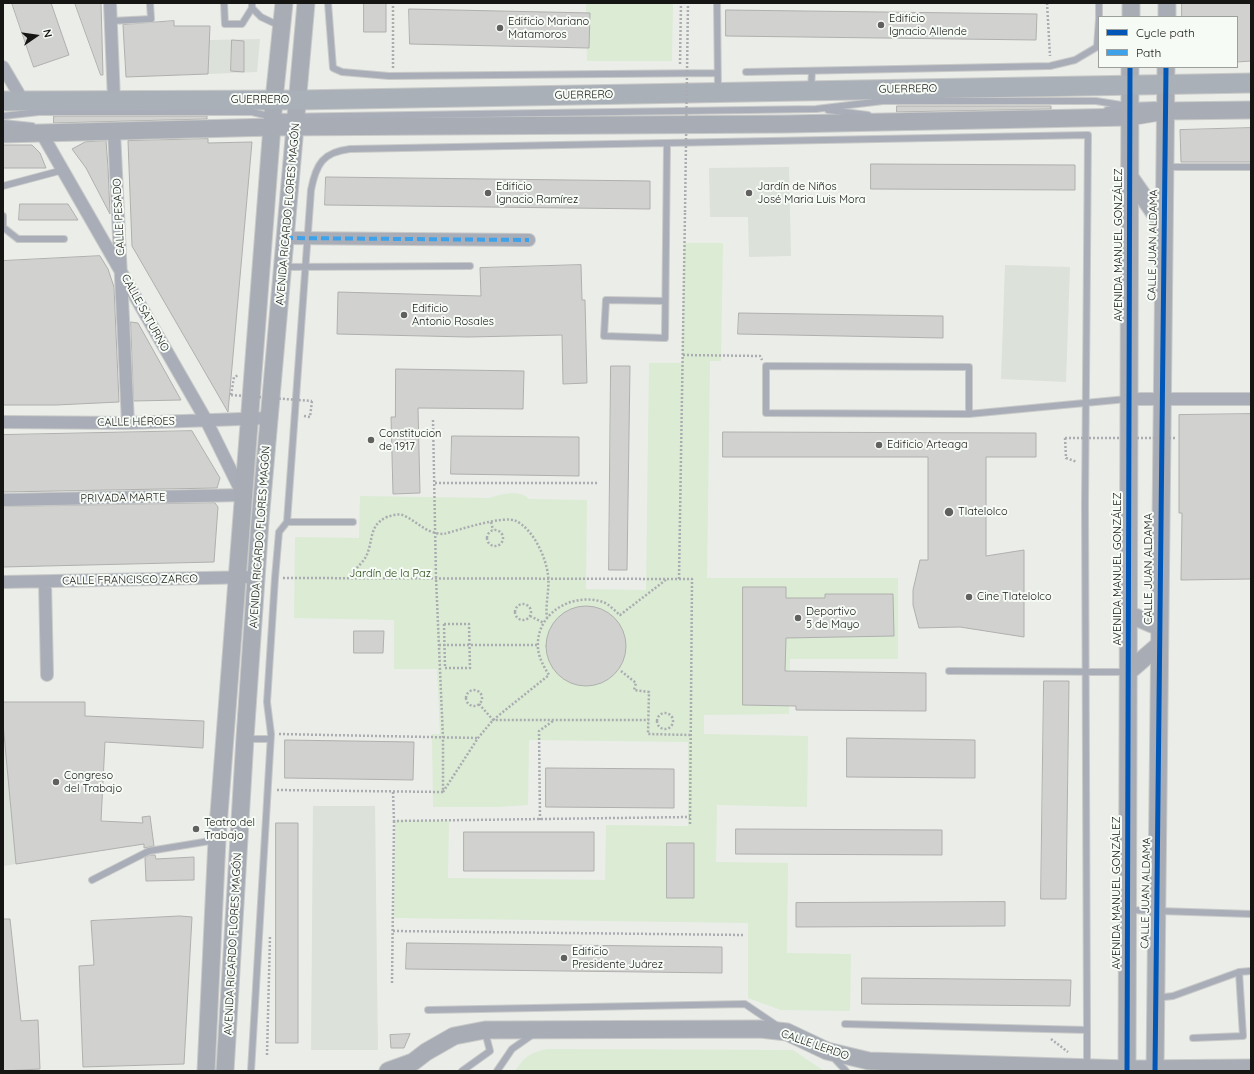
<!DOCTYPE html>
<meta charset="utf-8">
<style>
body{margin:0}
#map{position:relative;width:1254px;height:1074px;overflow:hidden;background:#ebede9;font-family:Quicksand,sans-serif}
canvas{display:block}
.frame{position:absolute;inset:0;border:4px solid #151614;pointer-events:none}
.legend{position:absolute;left:1098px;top:16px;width:140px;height:52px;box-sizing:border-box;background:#f7fbf6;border:1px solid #9d9f9c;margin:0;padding:5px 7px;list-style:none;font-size:12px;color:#151614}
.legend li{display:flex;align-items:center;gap:8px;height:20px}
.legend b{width:20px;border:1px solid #9d9f9c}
.north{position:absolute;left:16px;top:16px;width:40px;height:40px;-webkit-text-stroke:3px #f7fbf6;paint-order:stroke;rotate:77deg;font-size:11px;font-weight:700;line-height:16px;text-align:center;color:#151614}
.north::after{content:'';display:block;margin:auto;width:14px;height:18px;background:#151614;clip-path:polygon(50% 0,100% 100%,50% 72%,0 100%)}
</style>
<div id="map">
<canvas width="1254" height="1074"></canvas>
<div class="frame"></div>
<ul class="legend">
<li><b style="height:5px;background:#0057b8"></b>Cycle path</li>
<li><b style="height:5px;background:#3da2ea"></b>Path</li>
</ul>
<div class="north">N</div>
</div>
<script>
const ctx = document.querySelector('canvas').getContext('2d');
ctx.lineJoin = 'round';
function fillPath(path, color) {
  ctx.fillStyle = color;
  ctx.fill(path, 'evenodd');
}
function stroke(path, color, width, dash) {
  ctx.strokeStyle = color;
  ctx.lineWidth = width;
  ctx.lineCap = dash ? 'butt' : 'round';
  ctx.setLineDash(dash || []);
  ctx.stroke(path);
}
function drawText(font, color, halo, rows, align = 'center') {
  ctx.font = font + ' Quicksand,sans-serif';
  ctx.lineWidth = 4;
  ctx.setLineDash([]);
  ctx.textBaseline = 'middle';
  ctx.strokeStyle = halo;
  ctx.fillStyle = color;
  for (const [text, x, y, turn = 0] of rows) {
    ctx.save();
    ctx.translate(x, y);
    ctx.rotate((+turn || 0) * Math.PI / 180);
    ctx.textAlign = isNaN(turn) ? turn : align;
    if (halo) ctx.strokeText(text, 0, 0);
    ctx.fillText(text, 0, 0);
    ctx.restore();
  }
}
const built = new Path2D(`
 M260,39L257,72L208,74L209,40Z
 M789,167L791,256L749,257L748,217H710L709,168Z
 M1005,265L1070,267L1066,382L1001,379Z
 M3,723L16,864L3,866Z
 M313,806H375L378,1050H311Z`);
const green = new Path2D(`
 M586,3H673L672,61H587Z
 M684,243H723L721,361H710L707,578H898V659H790L789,714L704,715V734L808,736L807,807L717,805L716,862L788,863L787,953L851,954L850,1011L781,1010L748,998V923L394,918L395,820L449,821L448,878L605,880L606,825L688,826V742L529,740L528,805L498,807H433L432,734H440L437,669H394V620L294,618L295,537L359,538L360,496L489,498C501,494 519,489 529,499L587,500L586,589L646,590L649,363H682Z
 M547,1049L793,1050L824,1071H515C525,1056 530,1053 547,1049Z`);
const building = new Path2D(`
 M12,3H51L69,55L34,67Z
 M75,3H101L103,75H101Z
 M364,3H386V32H364Z
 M1182,3H1251V61L1237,62V17H1182Z
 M409,9L590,13L589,48L410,44Z
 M726,10L1037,14L1036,40L726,36Z
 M174,21V26H210L208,74L126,77L123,25Z
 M232,40L244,41V72L231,71Z
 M897,106H1051V109L897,112Z
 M54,116H207V119L54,123Z
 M1251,128V162H1181L1180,130Z
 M208,139V143L252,142L228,412L132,246L128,141Z
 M106,141L108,167L110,214L86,168L72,149L85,142Z
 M3,145H32L40,153L46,168H3Z
 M871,164L1075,165V190L871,189Z
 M326,177L650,181V209L325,205Z
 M20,204H68L78,220H19Z
 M100,256L108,269L114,287L119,402L56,405H3V261Z
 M581,265L582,300H585L587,383L563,384L562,335L468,337L337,334L338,292L481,296L480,268Z
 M739,313L943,316V338L738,334Z
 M131,322L138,323L181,400L134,401Z
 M611,366H630L627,570H609Z
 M396,369L524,371L523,409L418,408L420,493L393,494L391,417H395Z
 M1251,414V579L1181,580L1182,513H1179V415Z
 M192,431L220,478L217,488L3,492V435Z
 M723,432L1036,433V457H986V556L1024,550V637L960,627L919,628L913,605V590L920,560H928V457H723Z
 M452,436L579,437V476L451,474Z
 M215,503L218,507L214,562L3,567V507Z
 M743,587H786V598H825V594H893L894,636L786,638L785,671L926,673V711L796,710V706L743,705Z
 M546 646a40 40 0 1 1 80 0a40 40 0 1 1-80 0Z
 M354,631H384L383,653H354Z
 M1044,681H1069L1066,899H1041Z
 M3,702H85V716L204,721L203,748L105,742L101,821L143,823L142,817L150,816L154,846L144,848V844L118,848L16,864L3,723Z
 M847,738L975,740V778L847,777Z
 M285,740L414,742L413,780L285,778Z
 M546,768L674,769V808L546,807Z
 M276,823H298V1043H276Z
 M736,829L942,830V855L736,854Z
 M464,832H594V871H464Z
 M667,843H694V898H667Z
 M150,855H155L156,859L194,857V880L146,881L145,858Z
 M1005,902V926L796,927V903Z
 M180,916L192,917L184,1064L83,1067L79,966L94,965L91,921Z
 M3,919H10L21,1021L38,1020L40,1069L3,1071Z
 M407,943L722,947V973L406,969Z
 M862,978L1071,980L1070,1006L862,1004Z
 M410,1034L404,1048H391L390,1035Z`);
const path = new Path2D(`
 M1047,3L1050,56
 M680,64L681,3
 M393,68V3
 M683,355L760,356L762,360
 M231,395L234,377L239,375
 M304,416L310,417L312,401
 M433,420L436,578L443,738V792
 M1065,438L1066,458L1077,462
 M435,483H598
 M491,522L493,530
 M487 538a8 8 0 1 1 16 0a8 8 0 1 1-16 0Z
 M349,577C354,571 358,567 363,561C375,546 366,526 387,517C393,515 400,513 405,516C419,523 427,534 444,534C458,530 504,515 516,521C533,529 546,557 548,575C550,589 545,603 547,618
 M283,578L692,579L690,826
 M679,579L685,212
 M515 612a8 8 0 1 1 16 0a8 8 0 1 1-16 0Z
 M530,616L544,623
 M444,624H469L470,668H445Z
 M439,645H538
 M621,671L636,683L634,690L649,692L648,734L690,735
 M466 698a8 8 0 1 1 16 0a8 8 0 1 1-16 0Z
 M479,704L493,720H649
 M657 721a8 8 0 1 1 16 0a8 8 0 1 1-16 0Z
 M279,734L478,738
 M277,790L443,792
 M393,792L394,821L690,817
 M443,792L478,738L493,720L549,675C544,667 539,658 538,649C535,613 572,592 603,602C609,604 615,611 620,615L667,579
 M540,820L539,731L553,721
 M393,931L744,935
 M392,983L394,821
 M1051,1039L1068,1052
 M267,1055L270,936`);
const lane = new Path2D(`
 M224,3L225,24H242L252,8
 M252,3V8L261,17L280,26
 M328,3L333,68L342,72L389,76L717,73
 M717,3L718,91
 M1099,17V3
 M111,21L151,19L150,3
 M746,72L1050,66L1075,60L1097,47L1099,19
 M811,89L812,71
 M828,110L868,115
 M1107,110L1130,106L1155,105
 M3,116L39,112H252L273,117L816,109L883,101H1096L1128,106
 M3,123L32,126
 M1167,167H1251
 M3,186L63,170
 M3,216V228
 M4,228L18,239H64
 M284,267L470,266
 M665,301L606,300L604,336L665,338L667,144
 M969,414V367L766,366V413L969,414L1127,399
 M287,522H353
 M949,671L1128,672
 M246,739H270
 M92,880L149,851L216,840
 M1129,910L1251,914
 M1239,972L1251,971
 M1156,998L1173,996L1239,972L1243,1036L1193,1038
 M428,1010L745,1004L779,1027
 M833,1057L846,1071
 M1087,1066V1030
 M251,1071L271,734L267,702L275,578L279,532L287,522L311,190C316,164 323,152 350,149L1088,135L1085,505L1087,1030L845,1024
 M462,1071L490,1051L485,1032
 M497,1071L512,1049L532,1035`);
const street = new Path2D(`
 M110,3L114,100
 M3,67L23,101
 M114,131L128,423
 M285,238L529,240
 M1129,399H1251
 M3,422L128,423L269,418
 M3,500L243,495L206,420L42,134
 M3,582L256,577
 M45,582L47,675`);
const secondary = new Path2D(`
 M1131,17V3
 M1167,17V3
 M3,134L272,127L787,124L1129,117L1165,111L1251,110
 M1129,176L1163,225
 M1128,614L1159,627
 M1128,672L1158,646
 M206,1071L217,840L274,100L284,3
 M225,1071L245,738L260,521L306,3
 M388,1071L413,1062L426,1052L454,1036L485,1030L760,1029L787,1032L827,1051L869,1061L1127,1069L1251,1068
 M1127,1071L1130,67
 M1155,1071L1166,67`);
const primary = new Path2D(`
 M3,101L298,100L1251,83`);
const pathBridge = new Path2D(`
 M685,212L688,3
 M231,395L312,401
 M1065,438H1176`);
const quiet = new Path2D(`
 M285,238L529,240`);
const cycleway = new Path2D(`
 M1127,1071L1130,67
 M1155,1071L1166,67`);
const markers = [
 [881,25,4,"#60615f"],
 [500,28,4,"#60615f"],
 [488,193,4,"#60615f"],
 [749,193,4,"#60615f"],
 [404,315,4,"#60615f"],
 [371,440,4,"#60615f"],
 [879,445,4,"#60615f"],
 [949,512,5,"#60615f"],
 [969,597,4,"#60615f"],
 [798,618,4,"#60615f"],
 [56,782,4,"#60615f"],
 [196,829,4,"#60615f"],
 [564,958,4,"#60615f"]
];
const poiNames = [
 ["Edificio",889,19],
 ["Ignacio Allende",889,32],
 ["Edificio Mariano",508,22],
 ["Matamoros",508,35],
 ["Edificio",496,187],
 ["Ignacio Ramírez",496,200],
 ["Jardín de Niños",757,187],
 ["José Maria Luis Mora",757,200],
 ["Edificio",412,309],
 ["Antonio Rosales",412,322],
 ["Constitucion",379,434],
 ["de 1917",379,447],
 ["Edificio Arteaga",887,445],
 ["Tlatelolco",958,512],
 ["Cine Tlatelolco",977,597],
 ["Deportivo",806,612],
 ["5 de Mayo",806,625],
 ["Congreso",64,776],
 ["del Trabajo",64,789],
 ["Teatro del",204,823],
 ["Trabajo",204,836],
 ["Edificio",572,952],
 ["Presidente Juárez",572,965]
];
const streetNames = [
 ["GUERRERO",908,89,-1],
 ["GUERRERO",584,95,-1],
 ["GUERRERO",260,100],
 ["AVENIDA RICARDO FLORES MAGÓN",288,214,-85],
 ["CALLE PESADO",119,217,-93],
 ["AVENIDA MANUEL GONZÁLEZ",1119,245,-90],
 ["CALLE JUAN ALDAMA",1153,245,-89],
 ["CALLE SATURNO",145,313,61],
 ["CALLE HÉROES",136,422,-1],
 ["PRIVADA MARTE",123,498,-1],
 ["AVENIDA RICARDO FLORES MAGÓN",260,537,-86],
 ["AVENIDA MANUEL GONZÁLEZ",1118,569,-90],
 ["CALLE JUAN ALDAMA",1149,569,-90],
 ["CALLE FRANCISCO ZARCO",130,580,-1],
 ["AVENIDA MANUEL GONZÁLEZ",1117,893,-90],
 ["CALLE JUAN ALDAMA",1146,893,-89],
 ["AVENIDA RICARDO FLORES MAGÓN",233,944,-87],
 ["CALLE LERDO",815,1045,19]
];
const parkNames = [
 ["Jardín de la Paz",390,574]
];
fillPath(built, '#dce1d9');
fillPath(green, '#dbebd4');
fillPath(building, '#d1d2cf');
stroke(building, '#afb0ae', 1);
stroke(lane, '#c9cac8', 8);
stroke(street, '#c9cac8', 14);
stroke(secondary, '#c9cac8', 19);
stroke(primary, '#c9cac8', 21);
stroke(path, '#aaacb1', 2.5, [2, 2]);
stroke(lane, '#a8adb7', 6);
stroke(street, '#a8adb7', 12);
stroke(secondary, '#a7acb5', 17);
stroke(primary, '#aab0b7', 19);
stroke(pathBridge, '#aaacb1', 2.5, [2, 2]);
stroke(quiet, '#3da2ea', 4, [8, 4]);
stroke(cycleway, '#0057b8', 5);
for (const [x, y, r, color] of markers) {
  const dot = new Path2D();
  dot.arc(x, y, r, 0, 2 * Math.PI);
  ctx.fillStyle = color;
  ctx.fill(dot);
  stroke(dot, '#f7fbf6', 1.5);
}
drawText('11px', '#151614', '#f7fbf6', poiNames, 'left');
drawText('11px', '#151614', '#f7fbf6', streetNames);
drawText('11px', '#294a15', '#f7fbf6', parkNames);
</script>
